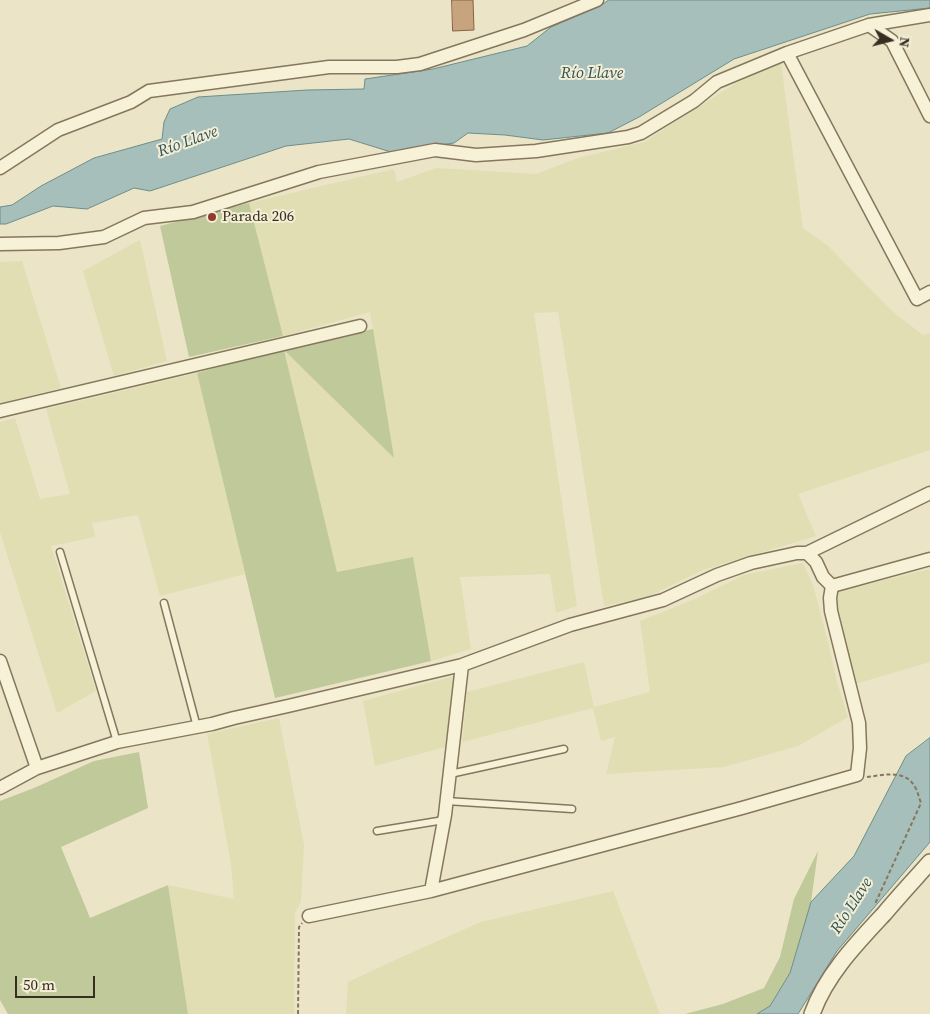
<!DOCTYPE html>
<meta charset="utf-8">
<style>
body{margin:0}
#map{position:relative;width:930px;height:1014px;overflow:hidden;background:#ebe4c6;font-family:"Source Serif 4",serif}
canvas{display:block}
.north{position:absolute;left:865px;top:15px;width:50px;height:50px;-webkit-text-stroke:4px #f3eed5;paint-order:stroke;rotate:98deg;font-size:14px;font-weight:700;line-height:20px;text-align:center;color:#372d20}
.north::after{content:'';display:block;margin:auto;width:18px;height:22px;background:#372d20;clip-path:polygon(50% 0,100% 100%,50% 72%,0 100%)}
.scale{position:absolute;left:15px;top:976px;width:80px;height:22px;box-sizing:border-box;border:2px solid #372d20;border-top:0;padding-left:6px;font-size:15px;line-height:18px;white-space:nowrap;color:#372d20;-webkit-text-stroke:4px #f3eed5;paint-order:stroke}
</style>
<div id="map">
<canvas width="930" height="1014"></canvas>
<div class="north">N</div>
<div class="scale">50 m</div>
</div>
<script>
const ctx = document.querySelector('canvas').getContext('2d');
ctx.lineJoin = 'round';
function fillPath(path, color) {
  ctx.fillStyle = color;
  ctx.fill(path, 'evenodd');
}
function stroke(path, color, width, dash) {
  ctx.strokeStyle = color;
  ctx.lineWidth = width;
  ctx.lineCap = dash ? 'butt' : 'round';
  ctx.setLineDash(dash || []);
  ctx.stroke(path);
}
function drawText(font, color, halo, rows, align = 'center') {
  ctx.font = font + ' "Source Serif 4",serif';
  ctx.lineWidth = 4;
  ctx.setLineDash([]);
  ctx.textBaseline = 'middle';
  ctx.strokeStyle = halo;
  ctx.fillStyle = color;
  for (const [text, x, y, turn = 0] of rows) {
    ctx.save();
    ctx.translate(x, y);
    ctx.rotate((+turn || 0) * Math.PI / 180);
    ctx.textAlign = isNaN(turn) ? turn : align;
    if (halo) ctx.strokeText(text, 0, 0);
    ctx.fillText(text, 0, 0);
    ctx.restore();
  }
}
const farmland = new Path2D(`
 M781,63L803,228L827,245L893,312L923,335L930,333V450L798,494L816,536L703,570L645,598L604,606L558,312L534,313L577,606L556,613L550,574L460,577L471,649L431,661L413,557L337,572L284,349L393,457L370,312L283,336L249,203L394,169L397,182L436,168L536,174L578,158L644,142L736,83Z
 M140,240L167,361L114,376L83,271Z
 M22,261L61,388L0,403V262Z
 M197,373L245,574L160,596L138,515L92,523L95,537L51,546L96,691L57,713L0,532V422L15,418L40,499L70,494L46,409Z
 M803,563L814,588L829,646L837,682L848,717L798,746L724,767L606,774L615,737L601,741L593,708L462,742L467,692L584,662L594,707L650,692L640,621L695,599L744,575Z
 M930,569V662L855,684L837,605L839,591Z
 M454,676L445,747L375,766L363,701Z
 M279,718L304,845L301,902L295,912L294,1014H188L168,885L234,899L231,863L207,734Z
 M613,891L660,1014H346L348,982L406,955L481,922Z`);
const green = new Path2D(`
 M249,203L283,336L189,357L160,226Z
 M373,329L394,458L284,350L337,572L413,557L431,661L275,698L197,373L284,349Z
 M139,752L148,808L61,847L90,918L168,885L188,1014H8L0,1000V801L34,788L94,761Z
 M818,851L811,902L790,973L770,1006L757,1014H685L723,1004L764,988L780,957L794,899Z`);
const water = new Path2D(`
 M609,0H930V8L870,14L734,59L639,117L608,133L543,140L505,135L468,133L454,143L391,152L349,139L286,146L150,191L134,188L87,209L53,206L6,224H0V207L12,205L41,186L94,158L162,139L164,122L170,109L198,97L307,90L364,89L365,79L433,69L527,46L551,27L600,6Z
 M930,738V842L837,951L798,1014H757L770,1006L790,973L811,902L854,856L906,756Z`);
const building = new Path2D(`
 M452,0H473L474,30L453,31Z`);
const path = new Path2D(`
 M867,777C884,775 905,769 915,787C918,792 919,798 921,803L875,904
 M298,1014L299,927L302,923`);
const service = new Path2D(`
 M60,552L117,742
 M164,603L197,727
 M450,774L564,749
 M446,801L572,809
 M377,831L444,820`);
const minor = new Path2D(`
 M869,25L892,41L930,116
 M787,53L917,299L930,292
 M0,168L58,130L131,102L149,91L329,67H397L420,64L524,30L597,0
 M0,244L59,243L104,237L144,218L193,212L319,172L435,150L476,155L536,151L628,137L641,133L694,101L717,82L787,53L869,25L930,15
 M0,411L360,326
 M807,553L930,493
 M832,586L930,559
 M0,661L37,768
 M0,788L37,768L117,742L212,724L234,718L288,706L462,665L570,625L663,600L717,575L751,563L797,553H807L816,562L823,577L832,586
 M431,891L445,815L462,665
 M309,916L431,891L742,808L857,775L860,748L859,723L831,611L830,598L832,586`);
const tertiary = new Path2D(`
 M812,1014C826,975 856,944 884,914C899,896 915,879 930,862`);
const markers = [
 [212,217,5,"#913a30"]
];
const poiNames = [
 ["Parada 206",222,217]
];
const waterNames = [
 ["Río Llave",592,74],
 ["Río Llave",188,142,-20],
 ["Río Llave",852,906,-57]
];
fillPath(farmland, '#e1deb4');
fillPath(green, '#bfc99a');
fillPath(water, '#a7bfbb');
stroke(water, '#6e8d89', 1);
fillPath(building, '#c7a47e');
stroke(building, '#836444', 1);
stroke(service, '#85775d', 9);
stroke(minor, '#85775d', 15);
stroke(tertiary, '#85775d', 18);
stroke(path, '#85775d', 2, [4, 2.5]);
stroke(service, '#f7f1d8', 6);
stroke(minor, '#f7f1d8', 12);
stroke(tertiary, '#f7f1d8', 15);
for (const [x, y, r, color] of markers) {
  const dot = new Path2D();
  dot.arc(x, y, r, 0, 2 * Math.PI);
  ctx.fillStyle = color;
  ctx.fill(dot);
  stroke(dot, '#f3eed5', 2);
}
drawText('15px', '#372d20', '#f3eed5', poiNames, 'left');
drawText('italic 16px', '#305455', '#f3eed5', waterNames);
</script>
